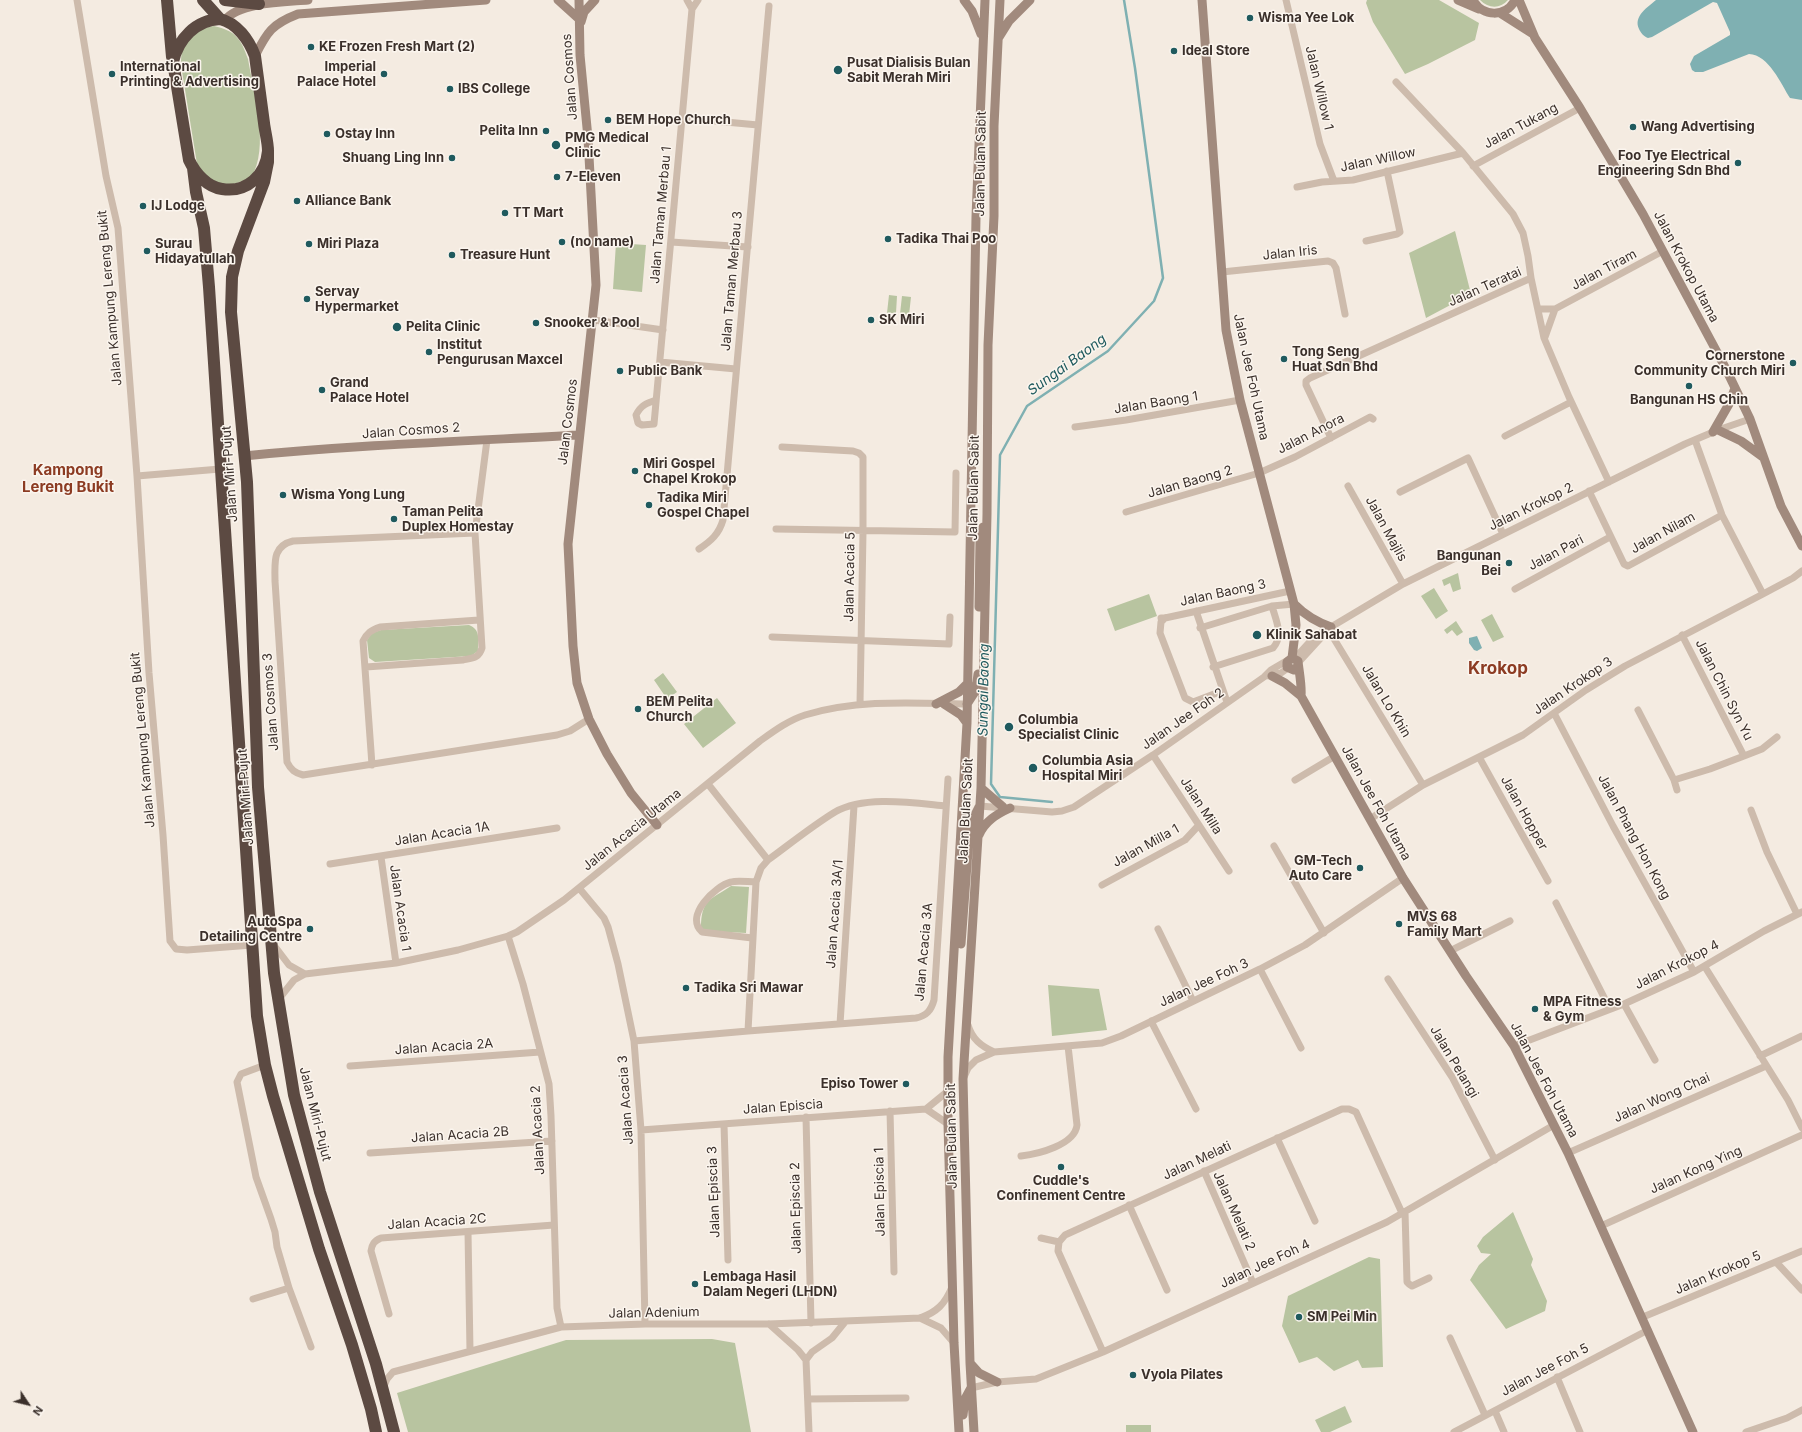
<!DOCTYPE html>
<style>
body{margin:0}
#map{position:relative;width:1802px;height:1432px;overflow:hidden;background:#f4ebe1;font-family:Inter,sans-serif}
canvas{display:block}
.north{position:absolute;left:8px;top:1384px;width:40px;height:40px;-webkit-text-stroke:3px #fbf5ee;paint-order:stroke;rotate:125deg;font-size:11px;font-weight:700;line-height:16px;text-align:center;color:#3b302b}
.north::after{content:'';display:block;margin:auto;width:14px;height:18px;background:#3b302b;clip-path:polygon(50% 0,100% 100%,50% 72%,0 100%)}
</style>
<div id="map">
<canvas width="1802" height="1432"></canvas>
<div class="north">N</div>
</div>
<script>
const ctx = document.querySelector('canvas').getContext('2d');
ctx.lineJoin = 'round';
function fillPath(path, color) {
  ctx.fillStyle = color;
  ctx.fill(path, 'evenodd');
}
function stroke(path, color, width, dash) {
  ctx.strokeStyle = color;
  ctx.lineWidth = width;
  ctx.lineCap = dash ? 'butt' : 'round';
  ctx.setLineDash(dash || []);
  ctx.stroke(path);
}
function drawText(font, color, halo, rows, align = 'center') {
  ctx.font = font + ' Inter,sans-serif';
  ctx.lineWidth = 3;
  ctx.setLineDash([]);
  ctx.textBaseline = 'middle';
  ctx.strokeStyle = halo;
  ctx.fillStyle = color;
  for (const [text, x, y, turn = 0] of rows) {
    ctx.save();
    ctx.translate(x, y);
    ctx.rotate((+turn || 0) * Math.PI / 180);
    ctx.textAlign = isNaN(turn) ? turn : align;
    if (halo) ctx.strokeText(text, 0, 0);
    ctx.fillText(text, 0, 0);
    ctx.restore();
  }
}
const green = new Path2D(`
 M1367,0H1439L1479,23L1475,40L1428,64L1405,74L1373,22L1366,3Z
 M1480,0H1508C1500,9 1489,9 1480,0Z
 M214,26C236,31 241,39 248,59C254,94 270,147 251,178L225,187L204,176L197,164L181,65C180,42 191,30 214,26Z
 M1455,231L1471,294L1426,318L1409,253Z
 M616,243L646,245L642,292L613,289Z
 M889,295L897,296L896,313H887Z
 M902,296L911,297L909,315L900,314Z
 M1458,573L1461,589L1453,592L1450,583L1444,586L1442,580Z
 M1434,588L1448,611L1436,619L1421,596Z
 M1149,594L1157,616L1115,631L1107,609Z
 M1492,614L1504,637L1493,642L1481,620Z
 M1456,621L1463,632L1457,636L1452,630L1447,634L1444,630Z
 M469,625C481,630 478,639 478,651L471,656L375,662L369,658L367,640L372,633L381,630Z
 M663,673L677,692L667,699L654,680Z
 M717,698L736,723L703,748L684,724Z
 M731,886L749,887L746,933L706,931L701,928C701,900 710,900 731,886Z
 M1048,985L1099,989L1107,1030L1052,1036Z
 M1513,1212L1533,1259L1531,1265L1547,1301L1545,1311L1506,1329L1470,1280L1479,1265L1491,1254L1481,1253L1477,1246L1483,1237Z
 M1369,1257L1380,1259L1383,1367L1362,1368L1358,1360L1334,1371L1317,1357L1299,1363L1282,1326L1288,1296Z
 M712,1339L735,1343L751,1432H408L397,1393L566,1340Z
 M1345,1406L1352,1422L1330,1432H1321L1315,1420Z
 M1126,1425H1151V1432H1126Z`);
const water = new Path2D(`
 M1656,0H1802V100L1790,98C1781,84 1769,55 1749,54L1703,72H1695L1692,70L1690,64L1694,56L1730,35V32L1717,3L1713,2L1652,37L1648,38C1643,36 1641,33 1639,29C1633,16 1648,7 1656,0Z
 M1477,636L1482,648L1477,651L1474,650L1469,643V638Z`);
const stream = new Path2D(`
 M1052,802L1000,797L991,784L1000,455L1027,406L1108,351L1154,301L1163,278L1135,68L1124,0`);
const street = new Path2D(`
 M77,0L106,176L118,228L137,476L149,673L163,835L170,941L176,949L187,950L252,945
 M687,0L692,9
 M1286,0L1320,144L1334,181
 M1396,82L1463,153L1513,214L1523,233L1528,256L1531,278
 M682,118L758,125
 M1473,166L1580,108
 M1297,187L1322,182L1353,180L1463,153
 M1366,241L1397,234L1400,232L1387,171
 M671,242L748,247
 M1222,272L1328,261L1333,263L1336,268L1345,314
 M1538,309H1555L1663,251
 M594,320L663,330
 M1545,337L1555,309
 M660,362L736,369
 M656,400C647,403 641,405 636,415L638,423L642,425L654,424L692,9L698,0
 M1075,427L1126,420L1240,400
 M1505,436L1571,402
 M1331,438L1306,385V381L1310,378L1531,278L1544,338L1569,397L1609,482
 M1695,440L1722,515L1763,594
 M782,447L853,451L859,453L863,457V532L860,704
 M137,476L220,469
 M1348,486L1403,584
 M1589,491L1624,564L1628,566L1722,515
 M1400,492L1468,458L1503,534
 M1126,512L1259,473L1295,457L1370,417L1373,419
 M776,529L955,532L956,473
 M475,533L293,541C272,546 275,563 275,581L287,762C291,770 295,773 303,775L557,735L570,731L589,719
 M699,549C711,541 719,534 723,520L769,6
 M1515,589L1610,537
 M1196,611L1227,702
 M1161,618H1165L1290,591
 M1165,618L1161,622L1160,633L1185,698L1193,702L1222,691
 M1200,628L1272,606L1294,604
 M1328,629L1423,785
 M772,637L949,644L950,617
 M1295,658L1315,636L1326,630
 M1298,663L1331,627L1403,584L1685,444L1718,430L1750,419
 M366,667L463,660C473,658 479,658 482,648L475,533L487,440
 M1213,667L1273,648C1284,635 1276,621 1272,606
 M1269,676L1281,673L1288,668
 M1638,710L1674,780L1710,769L1744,756L1682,635
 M1554,713L1613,826L1694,972
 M1153,755L1229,871
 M1744,756L1762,749L1777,737
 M1479,757L1548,881
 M372,765L363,641C367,633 371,630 380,627L479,620
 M1295,780L1335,756
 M1674,780L1677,790
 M708,784L768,860
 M980,806L1052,812L1062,811L1074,807L1153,755L1264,677L1271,670L1288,660
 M1751,810L1767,852L1797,914
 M1370,819L1423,785L1523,735L1586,690L1625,666L1763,594L1793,578L1802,571
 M1274,846L1324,933
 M381,857L396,963
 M330,864L557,828
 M1102,885L1185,840L1199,825
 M579,888L604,918L608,927L618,964L634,1041L641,1130L645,1324
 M1556,903L1610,1009
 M1158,929L1193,1001
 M508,936L523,984L549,1084L551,1116L557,1308L561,1327
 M752,938L702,932C684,916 715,886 731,882C738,880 748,882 756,882
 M273,944L289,965L305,974
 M1450,951L1510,921
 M1705,967L1788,1100L1802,1128
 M1260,969L1301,1048
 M1388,979L1452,1077L1495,1160
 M278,1000L294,980L305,974L396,963L458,950L508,936L517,932L564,900L760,741C774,731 789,720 805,715C858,699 913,703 967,704
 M1624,1004L1655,1060
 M1151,1021L1196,1109
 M840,1024L854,806
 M968,1025C972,1039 981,1046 994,1052
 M748,1031L916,1018C926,1016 931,1011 934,1000L948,779
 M634,1041L748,1031L756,882L761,868L768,860C790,844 812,826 835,812C865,795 914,803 946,806
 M1514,1046L1624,1004L1694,972L1764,931L1802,912
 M1760,1056L1802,1036
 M265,1065L241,1074L237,1082L256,1177L271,1219L275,1232L277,1247L289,1288L311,1347
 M350,1066L540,1052
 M964,1077L968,1068L976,1060L994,1052L1102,1043L1121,1036L1260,969L1305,945L1403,878
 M926,1109L948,1124
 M890,1111L894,1272
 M806,1117L811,1323
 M724,1124L728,1260
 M641,1130L926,1109L948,1091
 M1277,1138L1315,1221
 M370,1153L552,1141
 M1568,1153L1766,1066
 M1021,1156C1038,1154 1075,1145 1077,1125L1068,1046
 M1204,1171L1253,1283
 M1129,1205L1167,1290
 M1405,1212L1407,1282L1409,1284L1412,1286L1429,1278
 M1601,1226L1802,1135
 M468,1232L470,1351
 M1041,1238L1059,1242
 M1776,1262L1802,1290
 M253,1299L289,1288
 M389,1314L371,1251C372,1244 374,1241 381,1238L554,1225
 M1643,1317L1802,1251
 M920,1318L941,1328L954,1343
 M769,1324L798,1350L806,1360
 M1450,1338L1485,1415
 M1103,1352L1058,1251L1059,1242L1065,1235L1342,1109H1349L1356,1112L1402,1213
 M1557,1377L1580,1432
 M383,1388L387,1379L393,1372L561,1327L645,1324H769L920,1318C937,1312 945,1304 952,1287
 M971,1388L997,1382L1036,1379L1103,1352L1387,1222L1554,1125
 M808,1399L906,1398
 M1495,1411L1504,1432
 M809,1432L806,1360L812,1352L832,1338L845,1322
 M1454,1432L1648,1330
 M1746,1432L1787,1418L1802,1410`);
const secondary = new Path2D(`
 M558,0L579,19
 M579,0L580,55L588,138L596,285L568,544L573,646L577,683L589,719L607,754L631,793L657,825
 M964,0L972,11L981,34
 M1202,0L1226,330L1240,400L1294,604L1296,625L1292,658
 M1458,0L1479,9
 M1473,0C1482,17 1506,18 1515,0
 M1519,0L1535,38L1580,108L1643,214L1726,369L1750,419L1781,506L1802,546
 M1500,13L1533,34
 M225,20C239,2 286,2 308,0
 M581,22L584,12L595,0
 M999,37L1009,21L1030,0
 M255,56C267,32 272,24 298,14L486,0
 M1718,430L1741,441L1763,457
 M1713,432L1729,404L1735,388
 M244,456C356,445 468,441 579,435
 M1294,604C1305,615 1316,622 1331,627
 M979,607L980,540L983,527
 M1298,666L1294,670L1287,667V662L1292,658L1298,661C1299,672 1302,685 1301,696
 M1272,676L1285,683L1301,696
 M1301,696L1403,878L1466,976L1514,1046L1568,1153L1693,1432
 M936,704L959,692L968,683
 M944,704L961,715L967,723
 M967,704L976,690L978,674
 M981,788L1003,807
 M979,835C985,821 997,814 1010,808
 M961,944L970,825L979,807
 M970,1363L979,1373L997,1382
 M963,1415L965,1399L971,1388
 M959,1432L954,1343L948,1124V1057L967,723L976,217L985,0
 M974,1432L970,1363L963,1079L981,788L987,514L988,345L994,216V126L1000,0`);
const highway = new Path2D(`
 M167,0L172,57
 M203,0L220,19
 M225,0L259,4
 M220,19C237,23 249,40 255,56C258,78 261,101 264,123C265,132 268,142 268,151C266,175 247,193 222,189C207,187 195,173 189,160L173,62C178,39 196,20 220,19Z
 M268,151V162L264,182L238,251L232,277L231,312L247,482L258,787L274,973L294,1095L320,1192L376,1364L394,1432
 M193,168L196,192L204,228L209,287L257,1016L265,1065L273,1096L319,1249L352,1345L371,1409L376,1432`);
const markers = [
 [1250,18,4,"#1f5a5e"],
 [311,47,4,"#1f5a5e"],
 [1174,51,4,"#1f5a5e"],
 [838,70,5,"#1f5a5e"],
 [112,74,4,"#1f5a5e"],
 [384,74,4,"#1f5a5e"],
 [450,89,4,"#1f5a5e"],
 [608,120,4,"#1f5a5e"],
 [1633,127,4,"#1f5a5e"],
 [546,131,4,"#1f5a5e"],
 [327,134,4,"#1f5a5e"],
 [556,145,5,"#1f5a5e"],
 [452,158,4,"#1f5a5e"],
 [1738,163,4,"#1f5a5e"],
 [557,177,4,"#1f5a5e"],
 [297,201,4,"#1f5a5e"],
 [143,206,4,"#1f5a5e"],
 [505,213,4,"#1f5a5e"],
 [888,239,4,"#1f5a5e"],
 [562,242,4,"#1f5a5e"],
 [309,244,4,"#1f5a5e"],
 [147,251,4,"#1f5a5e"],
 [452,255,4,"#1f5a5e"],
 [307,299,4,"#1f5a5e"],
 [871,320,4,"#1f5a5e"],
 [536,323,4,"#1f5a5e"],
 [397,327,5,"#1f5a5e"],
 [429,352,4,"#1f5a5e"],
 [1284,359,4,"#1f5a5e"],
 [1793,363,4,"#1f5a5e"],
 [620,371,4,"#1f5a5e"],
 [1689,386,4,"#1f5a5e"],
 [322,390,4,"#1f5a5e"],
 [635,471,4,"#1f5a5e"],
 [283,495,4,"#1f5a5e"],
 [649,505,4,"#1f5a5e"],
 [394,519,4,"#1f5a5e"],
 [1509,563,4,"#1f5a5e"],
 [1257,635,5,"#1f5a5e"],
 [638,709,4,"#1f5a5e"],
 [1009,727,5,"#1f5a5e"],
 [1033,768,5,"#1f5a5e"],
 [1360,868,4,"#1f5a5e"],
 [1399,924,4,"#1f5a5e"],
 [310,929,4,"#1f5a5e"],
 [686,988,4,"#1f5a5e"],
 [1535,1009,4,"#1f5a5e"],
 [906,1084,4,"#1f5a5e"],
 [1061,1167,4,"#1f5a5e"],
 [695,1284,4,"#1f5a5e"],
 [1299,1317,4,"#1f5a5e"],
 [1133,1375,4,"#1f5a5e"]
];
const poiNames = [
 ["Wisma Yee Lok",1258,18],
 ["KE Frozen Fresh Mart (2)",319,47],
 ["Ideal Store",1182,51],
 ["Pusat Dialisis Bulan",847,63],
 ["Sabit Merah Miri",847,78],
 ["International",120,67],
 ["Printing & Advertising",120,82],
 ["Imperial",376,67,"right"],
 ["Palace Hotel",376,82,"right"],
 ["IBS College",458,89],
 ["BEM Hope Church",616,120],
 ["Wang Advertising",1641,127],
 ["Pelita Inn",538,131,"right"],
 ["Ostay Inn",335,134],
 ["PMG Medical",565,138],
 ["Clinic",565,153],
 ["Foo Tye Electrical",1730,156,"right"],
 ["Engineering Sdn Bhd",1730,171,"right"],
 ["Shuang Ling Inn",444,158,"right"],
 ["7-Eleven",565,177],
 ["Alliance Bank",305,201],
 ["IJ Lodge",151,206],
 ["TT Mart",513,213],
 ["Tadika Thai Poo",896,239],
 ["(no name)",570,242],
 ["Surau",155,244],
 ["Hidayatullah",155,259],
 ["Miri Plaza",317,244],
 ["Treasure Hunt",460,255],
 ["Servay",315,292],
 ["Hypermarket",315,307],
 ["SK Miri",879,320],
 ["Snooker & Pool",544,323],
 ["Pelita Clinic",406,327],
 ["Institut",437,345],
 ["Pengurusan Maxcel",437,360],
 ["Tong Seng",1292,352],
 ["Huat Sdn Bhd",1292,367],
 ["Cornerstone",1785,356,"right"],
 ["Community Church Miri",1785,371,"right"],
 ["Public Bank",628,371],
 ["Grand",330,383],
 ["Palace Hotel",330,398],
 ["Bangunan HS Chin",1689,400,"center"],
 ["Miri Gospel",643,464],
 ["Chapel Krokop",643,479],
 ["Wisma Yong Lung",291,495],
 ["Tadika Miri",657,498],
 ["Gospel Chapel",657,513],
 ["Taman Pelita",402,512],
 ["Duplex Homestay",402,527],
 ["Bangunan",1501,556,"right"],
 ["Bei",1501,571,"right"],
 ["Klinik Sahabat",1266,635],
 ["BEM Pelita",646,702],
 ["Church",646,717],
 ["Columbia",1018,720],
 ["Specialist Clinic",1018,735],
 ["Columbia Asia",1042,761],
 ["Hospital Miri",1042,776],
 ["GM-Tech",1352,861,"right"],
 ["Auto Care",1352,876,"right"],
 ["MVS 68",1407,917],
 ["Family Mart",1407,932],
 ["AutoSpa",302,922,"right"],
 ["Detailing Centre",302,937,"right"],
 ["Tadika Sri Mawar",694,988],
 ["MPA Fitness",1543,1002],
 ["& Gym",1543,1017],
 ["Episo Tower",898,1084,"right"],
 ["Cuddle's",1061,1181,"center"],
 ["Confinement Centre",1061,1196,"center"],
 ["Lembaga Hasil",703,1277],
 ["Dalam Negeri (LHDN)",703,1292],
 ["SM Pei Min",1307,1317],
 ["Vyola Pilates",1141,1375]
];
const streetNames = [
 ["Jalan Cosmos",570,77,-94],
 ["Jalan Willow 1",1319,88,77],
 ["Jalan Tukang",1521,126,-28],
 ["Jalan Willow",1378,160,-12],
 ["Jalan Bulan Sabit",981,164,-89],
 ["Jalan Taman Merbau 1",661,215,-85],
 ["Jalan Iris",1290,253,-6],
 ["Jalan Krokop Utama",1686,267,62],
 ["Jalan Tiram",1604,270,-28],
 ["Jalan Taman Merbau 3",732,281,-85],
 ["Jalan Teratai",1485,287,-24],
 ["Jalan Kampung Lereng Bukit",110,298,-95],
 ["Jalan Jee Foh Utama",1251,377,78],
 ["Jalan Baong 1",1156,403,-9],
 ["Jalan Cosmos",568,422,-83],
 ["Jalan Cosmos 2",411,431,-4],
 ["Jalan Anora",1311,434,-27],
 ["Jalan Miri-Pujut",230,474,-94],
 ["Jalan Baong 2",1190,482,-16],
 ["Jalan Bulan Sabit",974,488,-89],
 ["Jalan Krokop 2",1531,507,-26],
 ["Jalan Majlis",1386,529,61],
 ["Jalan Nilam",1663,533,-29],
 ["Jalan Pari",1556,553,-28],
 ["Jalan Acacia 5",850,577,-89],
 ["Jalan Baong 3",1223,593,-12],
 ["Jalan Krokop 3",1573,686,-34],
 ["Jalan Chin Syn Yu",1724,690,63],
 ["Jalan Lo Khin",1386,701,59],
 ["Jalan Cosmos 3",271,702,-94],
 ["Jalan Jee Foh 2",1183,719,-35],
 ["Jalan Kampung Lereng Bukit",143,740,-95],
 ["Jalan Miri-Pujut",246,797,-94],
 ["Jalan Jee Foh Utama",1376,803,61],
 ["Jalan Milla",1201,806,57],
 ["Jalan Bulan Sabit",966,811,-87],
 ["Jalan Hopper",1524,813,61],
 ["Jalan Acacia Utama",632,830,-39],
 ["Jalan Acacia 1A",442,834,-9],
 ["Jalan Phang Hon Kong",1634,837,62],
 ["Jalan Milla 1",1146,846,-29],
 ["Jalan Acacia 1",400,908,82],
 ["Jalan Acacia 3A/1",835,914,-86],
 ["Jalan Acacia 3A",924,952,-85],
 ["Jalan Krokop 4",1677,965,-27],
 ["Jalan Jee Foh 3",1204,983,-25],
 ["Jalan Acacia 2A",444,1047,-4],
 ["Jalan Pelangi",1454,1062,59],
 ["Jalan Jee Foh Utama",1544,1080,62],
 ["Jalan Wong Chai",1662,1098,-24],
 ["Jalan Acacia 3",626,1100,-94],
 ["Jalan Episcia",783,1107,-4],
 ["Jalan Miri-Pujut",315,1114,76],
 ["Jalan Acacia 2",538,1130,-93],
 ["Jalan Acacia 2B",460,1135,-4],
 ["Jalan Bulan Sabit",952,1136,-91],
 ["Jalan Melati",1197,1161,-25],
 ["Jalan Kong Ying",1696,1170,-24],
 ["Jalan Episcia 3",714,1192,-92],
 ["Jalan Episcia 1",880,1192,-91],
 ["Jalan Episcia 2",796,1208,-91],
 ["Jalan Melati 2",1234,1211,66],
 ["Jalan Acacia 2C",437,1222,-4],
 ["Jalan Jee Foh 4",1265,1264,-25],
 ["Jalan Krokop 5",1718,1273,-23],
 ["Jalan Adenium",654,1313,-1],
 ["Jalan Jee Foh 5",1545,1370,-28]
];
const waterNames = [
 ["Sungai Baong",1067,365,-36],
 ["Sungai Baong",984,690,-89]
];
const quarterNames = [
 ["Kampong",68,470],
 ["Lereng Bukit",68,487]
];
const districtNames = [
 ["Krokop",1498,669]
];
fillPath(green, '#b8c4a0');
fillPath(water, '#7fb0b2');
stroke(stream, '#7fb0b2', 2.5);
stroke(street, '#cdbbac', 7);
stroke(secondary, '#a18a7d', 9);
stroke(highway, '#5c4a42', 12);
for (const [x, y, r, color] of markers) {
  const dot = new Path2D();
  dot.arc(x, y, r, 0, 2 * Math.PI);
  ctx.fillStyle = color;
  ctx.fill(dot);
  stroke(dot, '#fbf5ee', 1.5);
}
drawText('bold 13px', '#3b302b', '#fbf5ee', poiNames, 'left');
drawText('13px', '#3b302b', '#fbf5ee', streetNames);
drawText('italic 14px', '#1f5a5e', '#fbf5ee', waterNames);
drawText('bold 15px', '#8c3b22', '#fbf5ee', quarterNames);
drawText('bold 17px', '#8c3b22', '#fbf5ee', districtNames);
</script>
